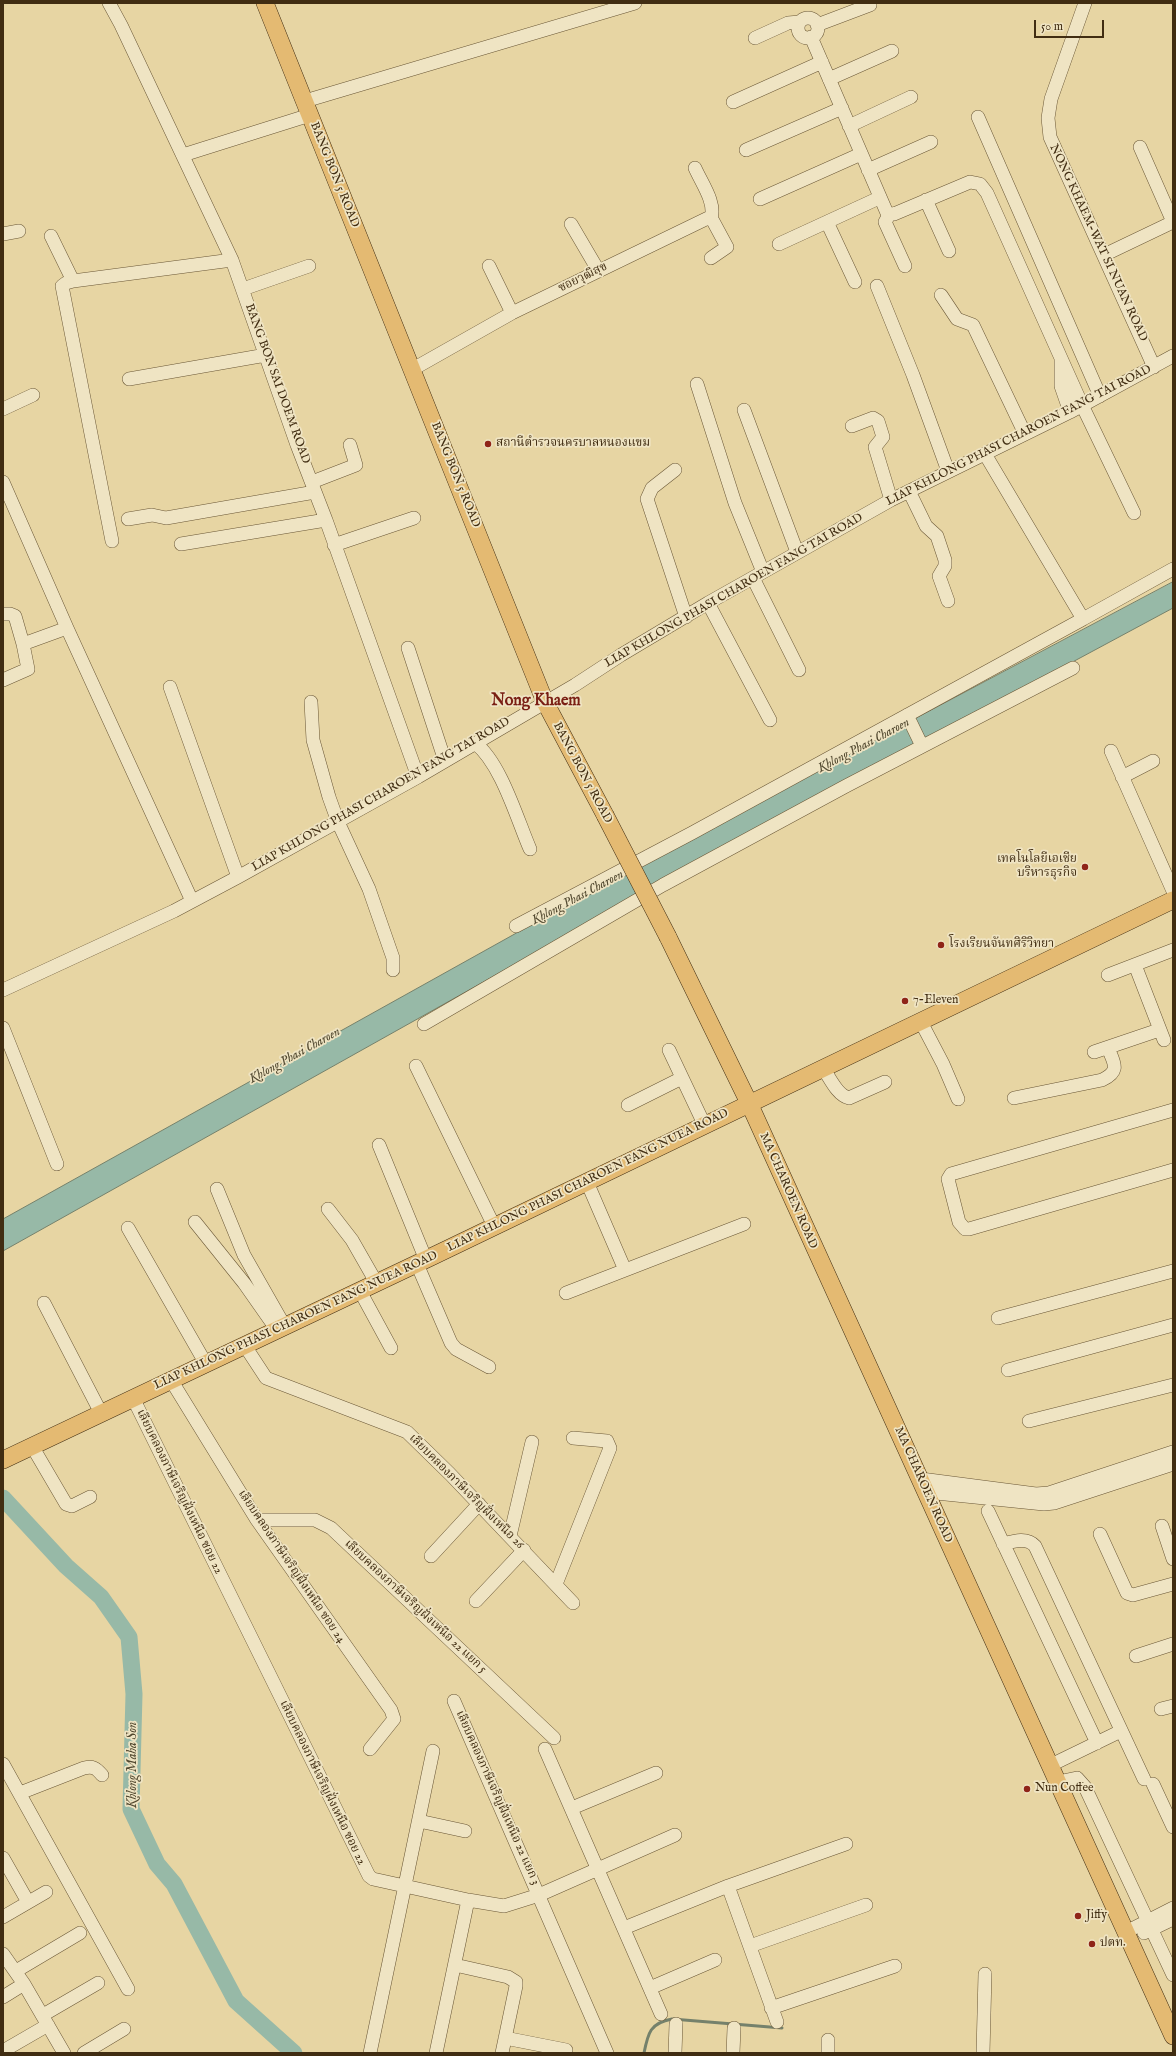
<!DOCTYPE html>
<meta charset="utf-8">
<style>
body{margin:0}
#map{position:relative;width:1176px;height:2056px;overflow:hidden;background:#e7d5a3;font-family:"IM FELL English",serif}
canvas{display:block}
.frame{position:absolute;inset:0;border:4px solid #412d12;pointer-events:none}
.scale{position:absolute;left:1034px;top:20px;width:70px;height:18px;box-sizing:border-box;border:2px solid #412d12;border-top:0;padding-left:5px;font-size:12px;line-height:14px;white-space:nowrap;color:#412d12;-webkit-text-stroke:3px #efe4c3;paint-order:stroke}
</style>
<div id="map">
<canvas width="1176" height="2056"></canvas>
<div class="frame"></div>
<div class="scale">50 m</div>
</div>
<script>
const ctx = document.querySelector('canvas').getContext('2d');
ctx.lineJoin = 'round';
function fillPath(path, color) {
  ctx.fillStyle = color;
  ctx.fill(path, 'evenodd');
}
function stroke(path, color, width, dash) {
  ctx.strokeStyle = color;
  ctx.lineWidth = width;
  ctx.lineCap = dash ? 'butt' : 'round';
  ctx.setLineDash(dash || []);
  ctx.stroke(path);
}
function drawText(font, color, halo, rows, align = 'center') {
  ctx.font = font + ' "IM FELL English","Noto Serif Thai",serif';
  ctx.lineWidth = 3.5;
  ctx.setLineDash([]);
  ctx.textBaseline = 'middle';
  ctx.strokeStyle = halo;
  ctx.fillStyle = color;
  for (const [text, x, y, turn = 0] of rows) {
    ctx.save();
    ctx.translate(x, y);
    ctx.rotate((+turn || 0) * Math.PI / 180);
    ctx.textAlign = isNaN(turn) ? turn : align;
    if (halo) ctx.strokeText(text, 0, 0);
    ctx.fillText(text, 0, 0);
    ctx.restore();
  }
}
const water = new Path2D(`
 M1173,582V608L637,896L3,1251V1219L626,872Z`);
const stream = new Path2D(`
 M644,2053C648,2033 650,2023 672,2019L782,2028`);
const river = new Path2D(`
 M3,1498L66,1566L101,1597L129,1637L134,1694L131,1809L157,1864L174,1884L236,2001L294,2053`);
const minor = new Path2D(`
 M109,3L121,25L232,260L297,445L326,520L418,777
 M1085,3L1051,99L1048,118L1050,137L1154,367
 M798 28a10 10 0 1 1 20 0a10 10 0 1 1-20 0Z
 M817,25L870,5
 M811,37L887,213L894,214L970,182L980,184L987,193L1082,405L1134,513
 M755,38L788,23L800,22
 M829,79L892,51
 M305,101L635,3
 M733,102L822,62
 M978,117L1100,396
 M849,126L911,97
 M1140,147L1173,222
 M746,150L842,108
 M183,155L310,115
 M695,168C702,184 716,202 711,219
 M868,170L931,142
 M760,199L861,154
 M926,200L949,251
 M889,215L885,222L905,266
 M827,222L855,282
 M571,224L598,270
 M3,234L19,231
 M51,236L73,281
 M779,244L879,198
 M1104,255L1173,222
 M489,266L512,313
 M877,286L913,375L948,471
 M243,289L309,266
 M941,295L957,319L973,325L1025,434
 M1061,361V386L1070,412
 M413,369L512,313L708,218L713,221L727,247L711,258
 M129,379L266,355
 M697,384L735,503L763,572
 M3,409L33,395
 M744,410L797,552
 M852,426L873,418L878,421L883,437L875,447L891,500
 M985,454L1083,619L1173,569
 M675,470L652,488L647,499L686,617
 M3,482L67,628L192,901
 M312,482L356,465L350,445
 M909,491L926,526L937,536L945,560V566L939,576L948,601
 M128,519L152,515L166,518L315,492
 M112,541L62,286L66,283L73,281L232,260
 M181,544L326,520
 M334,545L414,518
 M753,578L799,670
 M708,603L770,720
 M3,614H10L15,616L23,644L67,628
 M408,648L445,761
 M3,680L28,669L23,644
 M170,687L238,877
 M311,702L313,740L329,797L338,822L369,889L393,958V970
 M907,715L922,746
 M475,743C501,763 517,819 530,849
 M1111,751L1173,891
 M1122,777L1153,761
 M516,926L692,833L1083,619
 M1135,965L1164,1040
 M1108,975L1173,950
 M3,990L174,911L238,877L418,777L575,685L621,655L708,603L891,500L1070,412L1173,356
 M921,1022L943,1064L958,1099
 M424,1024L663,885L846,786L1073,668
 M3,1028L57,1164
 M669,1050L704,1124
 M1094,1052L1159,1030
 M416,1066L494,1226
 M823,1068C830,1078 837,1095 849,1098L885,1082
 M1014,1098L1102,1080C1121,1071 1114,1063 1108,1048
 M628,1105L682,1078
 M1173,1110L951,1174L948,1179L959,1222L965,1229H969L1173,1170
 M379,1145L426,1260
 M587,1182L625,1270
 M217,1189L244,1255L285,1327
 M328,1209L352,1240L376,1282
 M195,1222L244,1283L277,1330
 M128,1228L206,1364
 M417,1264L451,1343L456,1349L489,1367
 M360,1291L391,1348
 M566,1293L744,1224
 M44,1303L101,1413
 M998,1318L1173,1271
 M245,1346L266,1378L407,1432L450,1474L573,1603
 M1008,1370L1173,1325
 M171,1380L257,1520L391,1710L394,1719L370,1749
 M133,1398L369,1876L373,1879L468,1900L504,1906L539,1895L675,1835
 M1029,1421L1173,1385
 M32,1446L66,1504L72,1506L90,1497
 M921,1479L1036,1494L1049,1493L1173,1452
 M926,1492L1044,1504L1054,1503L1173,1464
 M988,1511L1097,1743
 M257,1520H315L331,1528L554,1738
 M1162,1526L1173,1559
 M1100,1534L1127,1593L1133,1595L1173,1584
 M510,1536L532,1442
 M1003,1544C1014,1541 1027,1537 1035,1546L1144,1779
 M431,1556L479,1504
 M556,1584L610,1448L607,1441L573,1438
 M476,1601L524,1550
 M1136,1656L1173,1644
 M454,1701L607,2053
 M1161,1709L1173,1706
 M545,1749L661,2014
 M3,1764L128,1989
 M1051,1765L1121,1731
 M1058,1782L1077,1778L1085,1787L1173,1975
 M1153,1784L1173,1827
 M20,1793L84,1768C93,1766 96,1768 102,1775
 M572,1808L656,1773
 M419,1821L465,1831
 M3,1858L28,1902
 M728,1886L777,2022
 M3,1917L46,1892
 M624,1928L728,1886L846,1844
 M1126,1932L1173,1908
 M1144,1933L1173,1919
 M750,1946L866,1905
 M3,1954L24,1984L64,2053
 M455,1965L508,1977L516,1982V1986L502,2053
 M16,1971L80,1933
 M650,1988L715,1960
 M3,1997L24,1984
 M771,2008L895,1966
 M43,2015L98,1983
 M505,2038L566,2050
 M3,2051L48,2025
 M84,2053L124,2029
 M370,2053L433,1751
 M436,2053L468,1900
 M675,2053L676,2024
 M733,2053L734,2028
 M828,2053V2040
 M983,2053L985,1974`);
const major = new Path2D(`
 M265,3L545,702L605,815
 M668,937L749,1103L1173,2036
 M3,1460L431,1257L1173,900`);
const majorBridge = new Path2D(`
 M605,815L668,937`);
const markers = [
 [488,444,4,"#8f2418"],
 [1085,867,4,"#8f2418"],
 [941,945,4,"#8f2418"],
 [905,1001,4,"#8f2418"],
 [1027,1789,4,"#8f2418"],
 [1078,1916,4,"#8f2418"],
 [1092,1944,4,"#8f2418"]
];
const streetNames = [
 ["BANG BON 5 ROAD",334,175,68],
 ["NONG KHAEM-WAT SI NUAN ROAD",1098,243,65],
 ["ซอยวุฒิสุข",583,278,-26],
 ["BANG BON SAI DOEM ROAD",277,384,70],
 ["LIAP KHLONG PHASI CHAROEN FANG TAI ROAD",1019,436,-27],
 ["BANG BON 5 ROAD",455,475,68],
 ["LIAP KHLONG PHASI CHAROEN FANG TAI ROAD",734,591,-30],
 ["BANG BON 5 ROAD",582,773,62],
 ["LIAP KHLONG PHASI CHAROEN FANG TAI ROAD",381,795,-30],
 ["LIAP KHLONG PHASI CHAROEN FANG NUEA ROAD",588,1181,-26],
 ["MA CHAROEN ROAD",788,1191,66],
 ["LIAP KHLONG PHASI CHAROEN FANG NUEA ROAD",296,1321,-25],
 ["MA CHAROEN ROAD",923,1485,66],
 ["เลียบคลองภาษีเจริญฝั่งเหนือ ซอย 22",179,1492,64],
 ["เลียบคลองภาษีเจริญฝั่งเหนือ 26",466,1492,45],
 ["เลียบคลองภาษีเจริญฝั่งเหนือ ซอย 24",291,1567,56],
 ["เลียบคลองภาษีเจริญฝั่งเหนือ 22 แยก 5",415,1607,43],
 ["เลียบคลองภาษีเจริญฝั่งเหนือ ซอย 22",322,1783,64],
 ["เลียบคลองภาษีเจริญฝั่งเหนือ 22 แยก 3",497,1798,66]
];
const poiNames = [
 ["สถานีตำรวจนครบาลหนองแขม",496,444],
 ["เทคโนโลยีเอเชีย",1077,860,"right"],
 ["บริหารธุรกิจ",1077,874,"right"],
 ["โรงเรียนจันทศิริวิทยา",949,945],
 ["7-Eleven",913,1001],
 ["Nun Coffee",1035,1789],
 ["Jiffy",1086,1916],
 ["ปตท.",1100,1944]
];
const waterNames = [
 ["Khlong Phasi Charoen",864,746,-28],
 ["Khlong Phasi Charoen",578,898,-28],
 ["Khlong Phasi Charoen",295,1056,-29],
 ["Khlong Maha Son",133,1765,-90]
];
const districtNames = [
 ["Nong Khaem",536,702]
];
fillPath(water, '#97b9a7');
stroke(water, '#75816b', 1);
stroke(stream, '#75816b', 3);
stroke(river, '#97b9a7', 17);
stroke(minor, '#6a5736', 14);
stroke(major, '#412d12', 18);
stroke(minor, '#efe4c3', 13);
stroke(major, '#e4ba72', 17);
stroke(majorBridge, '#412d12', 18, []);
stroke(majorBridge, '#e4ba72', 17);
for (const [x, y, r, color] of markers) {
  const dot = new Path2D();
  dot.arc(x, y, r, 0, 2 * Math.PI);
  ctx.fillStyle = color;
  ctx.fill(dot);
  stroke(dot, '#efe4c3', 1.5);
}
drawText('12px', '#412d12', '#efe4c3', streetNames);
drawText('12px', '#412d12', '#efe4c3', poiNames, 'left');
drawText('italic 13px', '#524930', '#efe4c3', waterNames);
drawText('bold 16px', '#7a1f14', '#efe4c3', districtNames);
</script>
